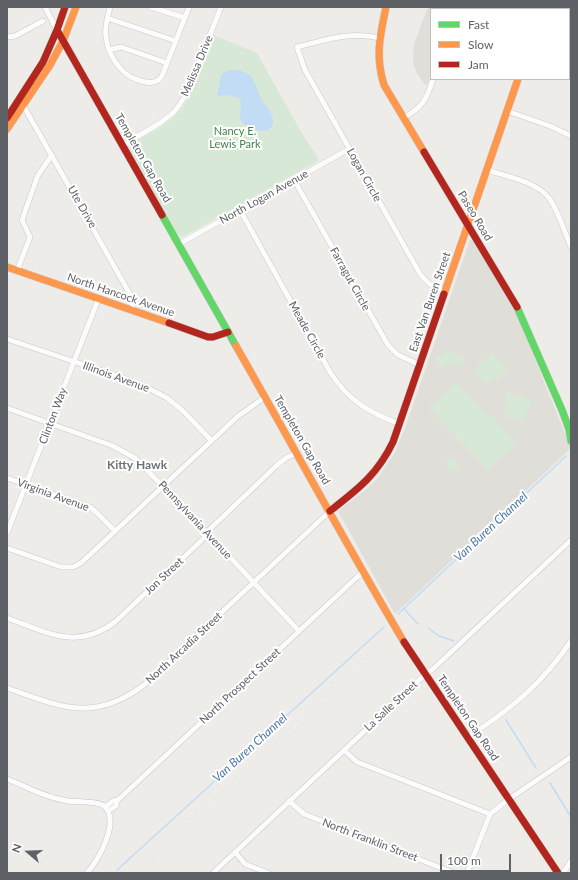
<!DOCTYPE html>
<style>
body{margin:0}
#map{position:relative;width:578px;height:880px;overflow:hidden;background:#edece9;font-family:Lato,sans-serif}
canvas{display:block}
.frame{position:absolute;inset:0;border:8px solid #5e6166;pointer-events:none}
.legend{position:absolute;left:430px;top:8px;width:140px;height:72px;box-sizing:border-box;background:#fff;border:1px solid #bfc0c2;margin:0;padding:5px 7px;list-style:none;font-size:12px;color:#5e6166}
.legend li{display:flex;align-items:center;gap:8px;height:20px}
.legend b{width:20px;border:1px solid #bfc0c2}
.north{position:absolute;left:8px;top:832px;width:40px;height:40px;-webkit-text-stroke:3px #fff;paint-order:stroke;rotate:289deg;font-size:11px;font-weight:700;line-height:16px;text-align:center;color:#5e6166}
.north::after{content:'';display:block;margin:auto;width:14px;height:18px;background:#5e6166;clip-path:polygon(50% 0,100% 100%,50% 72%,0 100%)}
.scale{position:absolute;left:440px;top:854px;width:71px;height:18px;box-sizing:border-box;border:2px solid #5e6166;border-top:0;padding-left:5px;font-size:12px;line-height:14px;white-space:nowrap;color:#5e6166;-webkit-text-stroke:3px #fff;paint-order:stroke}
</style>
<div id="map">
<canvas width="578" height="880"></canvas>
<div class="frame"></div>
<ul class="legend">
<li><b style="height:5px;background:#63d668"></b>Fast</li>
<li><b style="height:5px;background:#ff974d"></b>Slow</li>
<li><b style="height:5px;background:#b3261e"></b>Jam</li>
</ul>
<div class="north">N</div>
<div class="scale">100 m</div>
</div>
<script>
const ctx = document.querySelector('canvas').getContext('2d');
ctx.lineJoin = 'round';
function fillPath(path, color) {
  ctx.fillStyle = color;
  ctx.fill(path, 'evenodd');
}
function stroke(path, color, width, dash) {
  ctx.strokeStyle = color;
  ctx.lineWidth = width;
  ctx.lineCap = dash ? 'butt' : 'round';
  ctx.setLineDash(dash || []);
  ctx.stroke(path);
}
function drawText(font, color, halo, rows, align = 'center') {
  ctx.font = font + ' Lato,sans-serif';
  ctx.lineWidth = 4;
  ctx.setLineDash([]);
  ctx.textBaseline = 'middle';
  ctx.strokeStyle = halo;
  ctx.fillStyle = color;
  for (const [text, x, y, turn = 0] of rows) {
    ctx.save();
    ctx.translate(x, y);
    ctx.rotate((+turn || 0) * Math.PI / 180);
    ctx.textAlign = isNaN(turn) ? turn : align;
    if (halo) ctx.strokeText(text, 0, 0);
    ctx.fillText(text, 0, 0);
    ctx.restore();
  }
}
const education = new Path2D(`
 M428,7H454V9H431V74L427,85L424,84L417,73L414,66L413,57L414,44Z
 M470,240H472L474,242L514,308L571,448L395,614L338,511L368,488L378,478L394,454L405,428Z`);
const green = new Path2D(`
 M213,35L257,53L300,130L318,158V161L184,236H180L176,232L129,148L133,143C147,135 163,127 175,116C195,97 204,61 213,35Z
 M451,351L465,358L466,360C461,369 454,362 447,365C444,365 442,367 440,368L436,357Z
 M491,352L508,369L498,381L494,378L487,385L475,373V371Z
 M457,382L489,417L492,416L515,442L514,446L488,471L429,408Z
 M507,392L531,400L528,410L526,409L522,422L504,416L507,404L504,402Z
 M452,457L460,466L453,473L445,463Z`);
const water = new Path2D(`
 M230,70C237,69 246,72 251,76C255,83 258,91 261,99C265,106 272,111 273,120C275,137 249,131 242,122C237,114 244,105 239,98L228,95L219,96L217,94L220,84V77L224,72Z`);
const stream = new Path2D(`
 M404,609L418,624
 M398,614L566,456
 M428,628L439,636L454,641
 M506,720L536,768
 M550,783L571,817
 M117,870L384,627`);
const street = new Path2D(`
 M45,7L57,30
 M110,7C108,17 104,27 106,37C107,48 113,60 120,68C128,78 154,90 162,76L189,7
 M151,7L185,18
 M107,18L176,41
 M7,37L15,36L43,21
 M379,38C350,31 326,40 297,47L305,70L419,272C426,283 433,287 445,291
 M109,50L121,47L167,63
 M569,68H571
 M23,105L131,296L133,311
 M507,111L550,126L571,136
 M403,118C422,108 427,99 433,79
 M123,145L160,123L174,112L180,104L188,91L221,7
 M487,170C506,176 537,182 549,198C559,212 564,231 571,247
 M294,180L388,345L398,355L420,365
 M240,210L330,372C348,400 369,413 400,424
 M179,244L349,149
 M17,271L30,237L22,220L38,175L52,155
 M7,339L126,379L152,390L167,398L182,410L211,440
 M7,408L113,446L135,458L185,509L299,631
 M7,478L90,507L97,513L115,531
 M7,533L98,300
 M7,548L61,567H73L81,563L237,417L265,397
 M7,618C46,632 77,651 115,622L204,538L210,529L276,466L286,458L296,453
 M7,688C61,707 93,723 144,685L330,511
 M468,737C511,709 542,684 571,641
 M344,750L357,762L365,765L490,814
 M7,779C27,787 47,798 68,801C77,802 98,801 104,806C121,821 98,861 87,873
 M289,801L304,814L454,873
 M105,807L113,801L118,800L356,578L363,572
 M108,811L116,806L117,801
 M235,852L245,864L268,873
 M213,873L419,680L434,668L571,540
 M467,873L490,814L509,799L571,757
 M563,873L571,861`);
const fast = new Path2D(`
 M162,215L236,346
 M517,307L562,410L569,429L571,441`);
const slow = new Path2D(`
 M386,7C380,36 375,56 384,85L424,152
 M7,129L50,65L63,41L76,7
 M7,267L169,323
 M444,294L518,79
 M236,346C292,444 346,544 404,642`);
const jam = new Path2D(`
 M542,9L543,7
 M57,30L162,215
 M7,118L43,62L57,30L65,7
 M424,152L517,307
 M169,323L208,337H213L228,332
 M330,511C358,489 377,475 393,442L444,294
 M404,642L558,873`);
const rail = new Path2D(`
 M285,740L331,698
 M7,842L86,873
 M114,873L127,870L140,864
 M135,873L379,643`);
const streetNames = [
 ["Melissa Drive",197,66,-67],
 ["Templeton Gap Road",143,158,60],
 ["Logan Circle",364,175,61],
 ["North Logan Avenue",264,197,-29],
 ["Ute Drive",82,207,60],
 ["Paseo Road",475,216,59],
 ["Farragut Circle",350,279,61],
 ["North Hancock Avenue",121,295,19],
 ["East Van Buren Street",430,302,-71],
 ["Meade Circle",307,330,61],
 ["Illinois Avenue",116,377,20],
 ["Clinton Way",53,416,-69],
 ["Templeton Gap Road",302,440,60],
 ["Virginia Avenue",53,495,20],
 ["Pennsylvania Avenue",195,520,47],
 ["Jon Street",164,576,-43],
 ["North Arcadia Street",184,648,-43],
 ["North Prospect Street",240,686,-43],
 ["La Salle Street",391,706,-43],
 ["Templeton Gap Road",468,718,56],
 ["North Franklin Street",370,840,21]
];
const parkNames = [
 ["Nancy E.",235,131],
 ["Lewis Park",235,144]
];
const neighbourhoodNames = [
 ["Kitty Hawk",137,465]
];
const waterNames = [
 ["Van Buren Channel",491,527,-43],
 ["Van Buren Channel",250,748,-42]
];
fillPath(education, '#e0ded9');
fillPath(green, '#d8e8d6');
fillPath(water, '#c1dcf4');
stroke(stream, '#c1dcf4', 1.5);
stroke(street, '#c8c8c8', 6);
stroke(fast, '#cacaca', 8);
stroke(slow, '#cacaca', 8);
stroke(jam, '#cacaca', 8);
stroke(street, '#fcfcfc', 5);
stroke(fast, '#63d668', 7);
stroke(slow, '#ff974d', 7);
stroke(jam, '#b3261e', 7);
stroke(rail, '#e3e3e3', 1.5, [1, 5]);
drawText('11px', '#5e6166', '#fff', streetNames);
drawText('11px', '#3e8544', '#fff', parkNames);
drawText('bold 12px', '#6f7378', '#fff', neighbourhoodNames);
drawText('italic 12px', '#4c76a9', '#fff', waterNames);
</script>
